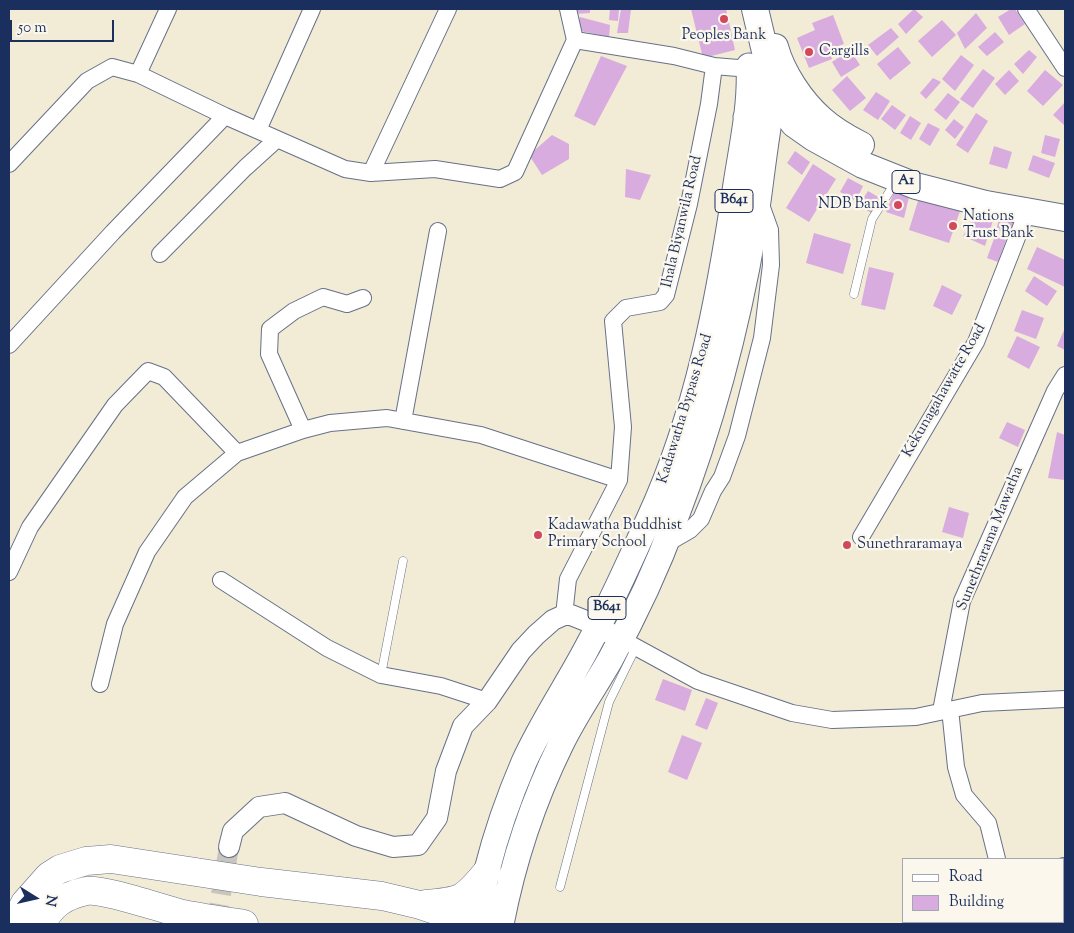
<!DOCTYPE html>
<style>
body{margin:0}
#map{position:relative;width:1074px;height:933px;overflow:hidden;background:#f2ebd5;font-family:"Sorts Mill Goudy",serif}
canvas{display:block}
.frame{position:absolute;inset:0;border:10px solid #1b2f5e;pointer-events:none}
.legend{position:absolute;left:902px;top:858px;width:162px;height:65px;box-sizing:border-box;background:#fbf7ec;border:1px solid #a1a7b3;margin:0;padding:6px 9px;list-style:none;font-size:15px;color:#1b2f5e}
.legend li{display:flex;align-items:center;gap:10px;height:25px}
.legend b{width:25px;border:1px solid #a1a7b3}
.north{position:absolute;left:10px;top:873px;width:50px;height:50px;-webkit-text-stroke:4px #fbf7ec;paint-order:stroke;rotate:100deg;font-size:14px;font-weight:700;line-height:20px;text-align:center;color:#1b2f5e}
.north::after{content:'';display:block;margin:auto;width:18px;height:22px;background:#1b2f5e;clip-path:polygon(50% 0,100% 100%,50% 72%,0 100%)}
.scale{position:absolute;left:10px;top:20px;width:104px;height:22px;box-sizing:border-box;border:2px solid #1b2f5e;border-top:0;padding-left:6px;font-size:15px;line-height:18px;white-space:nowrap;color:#1b2f5e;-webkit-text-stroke:4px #fbf7ec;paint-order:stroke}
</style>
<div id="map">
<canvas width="1074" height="933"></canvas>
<div class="frame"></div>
<ul class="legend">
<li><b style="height:6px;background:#fff"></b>Road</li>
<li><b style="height:14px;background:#d8acde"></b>Building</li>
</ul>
<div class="north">N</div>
<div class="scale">50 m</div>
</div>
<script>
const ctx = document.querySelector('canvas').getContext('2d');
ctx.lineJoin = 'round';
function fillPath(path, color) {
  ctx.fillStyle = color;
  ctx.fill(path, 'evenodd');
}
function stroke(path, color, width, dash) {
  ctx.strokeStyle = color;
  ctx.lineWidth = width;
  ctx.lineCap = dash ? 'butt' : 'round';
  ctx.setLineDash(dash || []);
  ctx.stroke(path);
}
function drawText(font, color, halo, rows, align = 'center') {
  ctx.font = font + ' "Sorts Mill Goudy",serif';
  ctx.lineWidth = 4.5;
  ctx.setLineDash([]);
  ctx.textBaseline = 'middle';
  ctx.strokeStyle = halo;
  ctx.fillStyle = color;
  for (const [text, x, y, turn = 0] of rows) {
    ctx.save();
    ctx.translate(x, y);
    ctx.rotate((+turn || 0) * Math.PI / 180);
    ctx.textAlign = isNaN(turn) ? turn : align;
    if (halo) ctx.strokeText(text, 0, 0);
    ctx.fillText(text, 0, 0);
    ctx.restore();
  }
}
const building = new Path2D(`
 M572,9H590V13L573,14Z
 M610,9H619L618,21L609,20Z
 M621,9H631L628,33H617Z
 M691,9H726L735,50L703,58Z
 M914,9L923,17L906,34L898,24Z
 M1011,9H1015L1025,24L1009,35L998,17Z
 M976,13L987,28L965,49L957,33Z
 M833,15L844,44L829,49L832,59L809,68L797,38L815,30L812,23Z
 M580,17L610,25L609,37L576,30Z
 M942,20L956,35L932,57L918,41Z
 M891,28L899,37L877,56L868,45Z
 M995,32L1004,42L987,56L978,47Z
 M898,47L911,63L890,80L877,64Z
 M850,50L860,65L841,77L832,62Z
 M1029,50L1037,57L1023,74L1014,64Z
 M961,55L974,65L955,91L942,79Z
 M601,56L627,66L595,126L574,116Z
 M983,69L995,78L973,108L960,99Z
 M1009,70L1019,81L1005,95L995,84Z
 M1045,70L1063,85L1043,106L1027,91Z
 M847,76L866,98L850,111L832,90Z
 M933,78L941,82L926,99L920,93Z
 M876,92L890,101L878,120L863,110Z
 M948,93L960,102L946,120L934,110Z
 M1065,102V123L1064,125L1053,115Z
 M892,105L906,115L895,130L881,119Z
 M976,113L988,121L968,153L956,145Z
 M910,116L921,123L911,140L900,133Z
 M954,119L964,127L955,139L945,130Z
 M928,123L940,129L930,146L919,139Z
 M552,135L569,144V159L542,175L529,155Z
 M1045,135L1060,139L1055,157L1041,153Z
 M994,146L1012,152L1007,169L989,164Z
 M795,151L810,162L802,175L787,163Z
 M1033,155L1055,163L1049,178L1028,170Z
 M813,164L836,179L809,222L786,208Z
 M626,169L651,175L640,200L625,197Z
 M848,178L863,186L856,201L840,192Z
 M895,190L909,197L904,218L886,212Z
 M868,191L880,198L871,213L859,205Z
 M921,191L962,205L949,243L909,230Z
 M979,210L995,214L985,246L963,236Z
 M1001,213L1017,217L1012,234L996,230Z
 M814,233L851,244L843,274L806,263Z
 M995,236L1006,240L998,262L987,258Z
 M1037,247L1065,260V287L1027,269Z
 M869,267L894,273L885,310L861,305Z
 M1034,276L1057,291L1047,306L1025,291Z
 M942,285L962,295L952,315L933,306Z
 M1022,310L1044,318L1036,339L1014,331Z
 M1065,328V350L1057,346Z
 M1017,336L1040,347L1029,369L1007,357Z
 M1007,422L1025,430L1018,447L999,438Z
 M1057,432L1065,435V480L1048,478Z
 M949,507L969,513L963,538L942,532Z
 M663,679L692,690L685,711L655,700Z
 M706,698L718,703L707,730L695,725Z
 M682,735L702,743L687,780L668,772Z`);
const tertiaryTunnel = new Path2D(`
 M216,924L229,847`);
const service = new Path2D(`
 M854,294L872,219L895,183
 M381,675L403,561
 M560,887L609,702L636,647`);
const minor = new Path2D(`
 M568,9L575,40L674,56L714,66
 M1026,9L1065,68
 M138,74L168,9
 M258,130L312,9
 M9,164L87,81L112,67L138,74L225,116L345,169L371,173L435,169L500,179L515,172L575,40
 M371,173L448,9
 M160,254L245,168L277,139
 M9,345L113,232L225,116
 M403,421L438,231
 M303,430L269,354L270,329L294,311L323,297L347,304L363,298
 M861,537L976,342L1027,212
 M664,545L690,530L701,519L713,491L722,477L737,436L762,338L771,265L770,230L760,202
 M9,572L30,527L115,405L148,371L164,377L237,453
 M221,580L327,648L381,675L441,686L487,701
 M564,615L568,579L619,480L623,427L613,321L626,308L660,302L666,295L689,204L709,104L714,66L738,68L749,66
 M621,639L698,681L792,713L832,720L916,717L982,703L1065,699
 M100,684L115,624L147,552L185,497L237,453L303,430L330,423L387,418L481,435L619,480
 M950,709L956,767L964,795L988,823L997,859
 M941,711L962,601L1055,391L1065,375
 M1063,866H1065`);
const tertiary = new Path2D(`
 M229,847L233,831L259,807L285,803L356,836L393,847L418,845L437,818L446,771L463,726L487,701L521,651L536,635L553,620L564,615H571L586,621L621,639`);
const primary = new Path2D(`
 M477,924C481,906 483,888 487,870C496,834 509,797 524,762C543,720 569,683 590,642C612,602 630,560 649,519C698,413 719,298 736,184C742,145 751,105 749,66
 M501,924C513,862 533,801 561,744C575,715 594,688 610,660C635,615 657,568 675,519C711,426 737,328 754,229C761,184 765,138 774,93L757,100L746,117`);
const trunk = new Path2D(`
 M755,9L777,102L794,124L814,138L863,165L916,186L986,204L1065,218
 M775,47C782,73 801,101 821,119C833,130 847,138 861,145`);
const motorway = new Path2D(`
 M426,904C462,901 464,900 487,872
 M14,924L25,903L49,876L60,869L86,861L111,859L261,882L382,896L420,905L432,909L478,921
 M41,924C52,905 63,896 86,891C103,888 162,909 183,914C203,918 224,921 244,924`);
const markers = [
 [724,19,5,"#d1495b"],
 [809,52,5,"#d1495b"],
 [898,205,5,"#d1495b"],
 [953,226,5,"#d1495b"],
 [538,535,5,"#d1495b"],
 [847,545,5,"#d1495b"]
];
const shields = [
 [906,182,28],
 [734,201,38],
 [607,608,38]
];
const shieldNames = [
 ["A1",906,182],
 ["B641",734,201],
 ["B641",607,608]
];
const poiNames = [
 ["Peoples Bank",724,36,"center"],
 ["Cargills",819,52],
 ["NDB Bank",888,205,"right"],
 ["Nations",963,217],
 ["Trust Bank",963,234],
 ["Kadawatha Buddhist",548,526],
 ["Primary School",548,543],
 ["Sunethraramaya",857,545]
];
const streetNames = [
 ["Ihala Biyanwila Road",683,222,-77],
 ["Kekunagahawatte Road",945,391,-60],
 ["Kadawatha Bypass Road",686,409,-73],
 ["Sunethrarama Mawatha",991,539,-68]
];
fillPath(building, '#d8acde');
stroke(tertiaryTunnel, '#c7c5bd', 20, [20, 10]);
stroke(service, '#667188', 9);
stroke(minor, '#667188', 18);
stroke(tertiary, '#667188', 22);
stroke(primary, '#667188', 27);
stroke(trunk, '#667188', 28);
stroke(motorway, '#667188', 29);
stroke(service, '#fff', 8);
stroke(minor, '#fff', 16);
stroke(tertiary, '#fff', 20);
stroke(primary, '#fff', 25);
stroke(trunk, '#fff', 26);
stroke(motorway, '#fff', 28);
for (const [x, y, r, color] of markers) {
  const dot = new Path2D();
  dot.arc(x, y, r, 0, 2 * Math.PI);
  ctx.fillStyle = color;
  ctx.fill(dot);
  stroke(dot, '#fbf7ec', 2);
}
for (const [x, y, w] of shields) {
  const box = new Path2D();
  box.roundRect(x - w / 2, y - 11.5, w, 23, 4);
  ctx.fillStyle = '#fbf7ec';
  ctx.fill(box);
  stroke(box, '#1b2f5e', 1);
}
drawText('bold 14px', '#1b2f5e', null, shieldNames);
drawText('15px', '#1b2f5e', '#fbf7ec', poiNames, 'left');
drawText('15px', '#1b2f5e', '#fbf7ec', streetNames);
</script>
